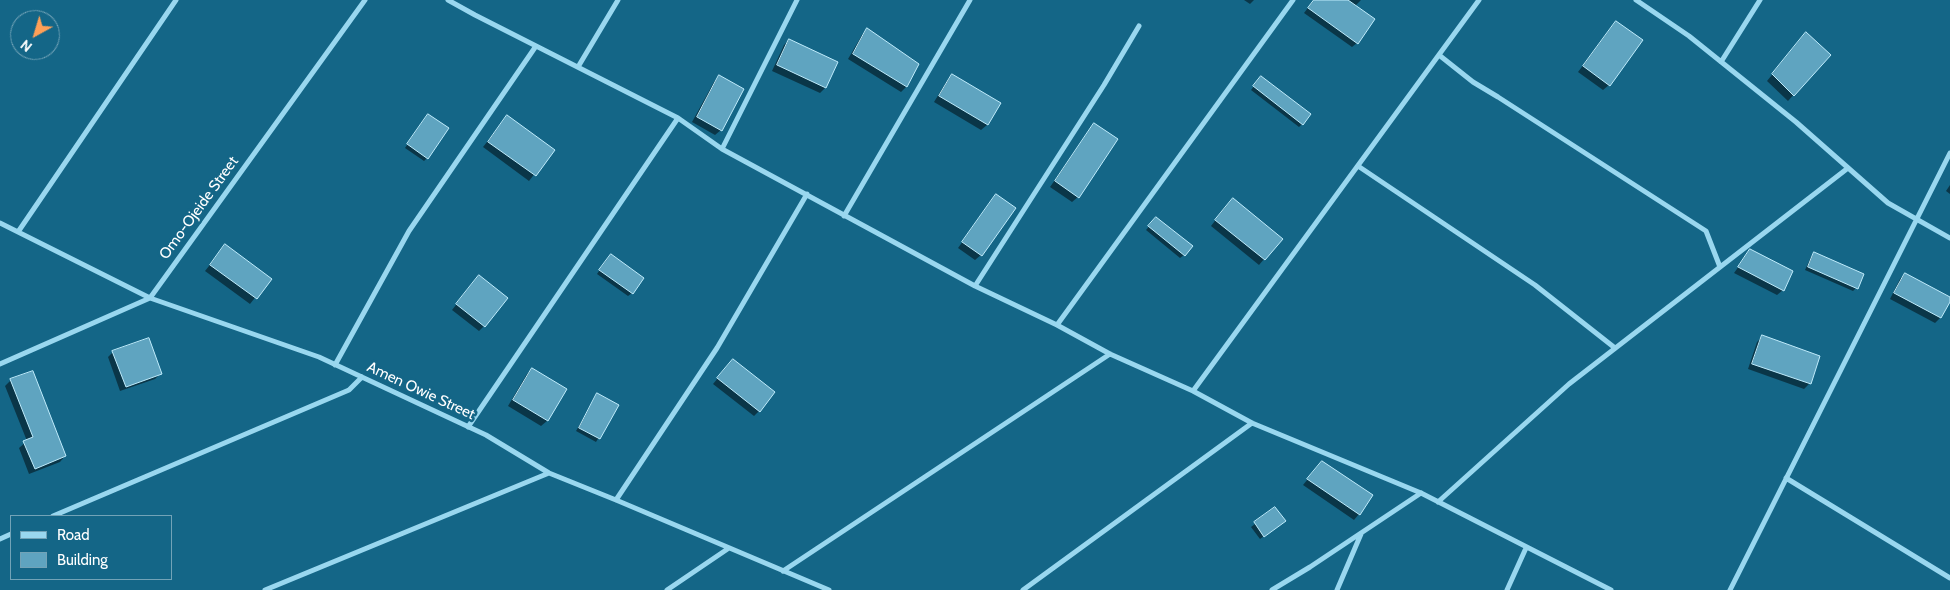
<!DOCTYPE html>
<style>
body{margin:0}
#map{position:relative;width:1950px;height:590px;overflow:hidden;background:#146687;font-family:Cabin,sans-serif}
canvas{display:block}
.legend{position:absolute;left:10px;top:515px;width:162px;height:65px;box-sizing:border-box;background:#146687;border:1px solid #72a3b7;margin:0;padding:6px 9px;list-style:none;font-size:15px;color:#fff}
.legend li{display:flex;align-items:center;gap:10px;height:25px}
.legend b{width:25px;border:1px solid #72a3b7}
.north{position:absolute;left:10px;top:10px;width:50px;height:50px;box-sizing:border-box;background:#146687;border:1px solid #72a3b7;border-radius:50%;rotate:219deg;font-size:14px;font-weight:700;line-height:20px;text-align:center;color:#fff}
.north::after{content:'';display:block;margin:auto;width:18px;height:22px;background:#ffa057;clip-path:polygon(50% 0,100% 100%,50% 72%,0 100%)}
</style>
<div id="map">
<canvas width="1950" height="590"></canvas>
<ul class="legend">
<li><b style="height:6px;background:#99d7ef"></b>Road</li>
<li><b style="height:14px;background:#5fa4c0"></b>Building</li>
</ul>
<div class="north">N</div>
</div>
<script>
const ctx = document.querySelector('canvas').getContext('2d');
ctx.lineJoin = 'round';
function fillPath(path, color) {
  ctx.fillStyle = color;
  ctx.fill(path, 'evenodd');
}
function stroke(path, color, width, dash) {
  ctx.strokeStyle = color;
  ctx.lineWidth = width;
  ctx.lineCap = dash ? 'butt' : 'round';
  ctx.setLineDash(dash || []);
  ctx.stroke(path);
}
function drawText(font, color, halo, rows, align = 'center') {
  ctx.font = font + ' Cabin,sans-serif';
  ctx.lineWidth = 5;
  ctx.setLineDash([]);
  ctx.textBaseline = 'middle';
  ctx.strokeStyle = halo;
  ctx.fillStyle = color;
  for (const [text, x, y, turn = 0] of rows) {
    ctx.save();
    ctx.translate(x, y);
    ctx.rotate((+turn || 0) * Math.PI / 180);
    ctx.textAlign = isNaN(turn) ? turn : align;
    if (halo) ctx.strokeText(text, 0, 0);
    ctx.fillText(text, 0, 0);
    ctx.restore();
  }
}
const shadow = new Path2D(`
 M1244,0H1254L1250,4Z
 M1314,0H1361L1355,6L1357,43L1352,47L1304,13Z
 M1616,22L1609,85L1603,90L1578,72Z
 M867,30L918,64L906,87L901,92L848,59L862,35Z
 M1801,39L1829,55L1788,101L1767,81Z
 M789,40L837,62L825,88L820,93L772,71L784,45Z
 M952,75L999,103L987,125L981,130L934,102L947,81Z
 M719,77L721,130L715,135L692,122L714,82Z
 M1258,81L1302,124L1299,127L1251,90Z
 M507,117L553,150L529,181L483,147Z
 M425,119L427,158L424,161L405,148Z
 M1094,125L1078,197L1072,202L1050,187Z
 M1950,185V194L1946,191Z
 M996,196L981,255L975,260L958,248Z
 M1227,205L1281,239L1259,265L1211,226Z
 M1153,222L1184,255L1180,258L1146,230Z
 M225,246L270,279L250,304L205,271Z
 M1750,251L1783,290L1777,295L1734,273Z
 M1815,253L1856,288L1853,291L1805,270L1811,257Z
 M607,259L632,293L628,296L597,274Z
 M1905,274L1950,298L1940,318L1935,323L1890,299L1900,279Z
 M474,282L484,326L479,331L452,310Z
 M1763,336L1819,356L1809,384L1804,389L1748,369L1757,342Z
 M113,352L161,373L155,379L120,391L108,357Z
 M733,360L759,411L754,416L713,384Z
 M532,369L566,389L547,421L541,426L508,406L527,374Z
 M11,380L65,456L60,462L29,474L19,448L27,441L5,386Z
 M598,394L618,405L596,442L576,431Z
 M1317,468L1359,514L1354,520L1303,485Z
 M1275,509L1281,524L1260,539L1251,527Z`);
const building = new Path2D(`
 M1314,0H1348L1375,19L1358,44L1308,8Z
 M1616,21L1643,40L1610,86L1583,66Z
 M867,28L919,64L907,87L853,54Z
 M1806,32L1831,55L1794,96L1772,74Z
 M789,39L838,62L826,88L777,65Z
 M952,74L1001,103L988,125L939,96Z
 M719,75L744,89L722,131L697,117Z
 M1261,76L1311,114L1303,125L1253,86Z
 M428,114L449,128L428,159L407,144Z
 M507,115L555,150L536,176L488,142Z
 M1094,123L1118,139L1079,198L1055,181Z
 M996,194L1016,208L982,256L962,242Z
 M1233,198L1283,239L1265,260L1215,220Z
 M1156,217L1193,246L1185,256L1148,226Z
 M225,244L272,279L257,299L210,265Z
 M1750,249L1793,271L1784,291L1738,267Z
 M1814,252L1864,274L1858,289L1808,267Z
 M611,254L644,278L633,294L599,270Z
 M1905,273L1950,297V302L1941,318L1894,293Z
 M479,275L508,298L485,327L456,304Z
 M1762,335L1820,356L1811,384L1752,364Z
 M149,338L162,374L126,387L112,351Z
 M733,359L775,392L760,412L717,378Z
 M532,368L567,389L548,421L513,400Z
 M33,371L66,456L35,469L23,441L33,437L10,379Z
 M597,393L619,405L600,439L579,428Z
 M1322,461L1373,495L1360,515L1307,479Z
 M1275,507L1286,521L1264,537L1254,522Z`);
const minor = new Path2D(`
 M448,0L475,15L678,118L722,149L975,286L1057,325L1110,354L1193,391L1252,423L1421,493L1611,590
 M1636,0L1689,36L1796,122L1888,203L1950,238
 M1439,55L1473,82L1498,97L1706,231L1720,267
 M1721,62L1760,0
 M578,67L618,0
 M722,149L797,0
 M1358,166L1535,285L1615,348
 M844,216L970,0
 M0,223L150,298L319,357L486,435L549,473L616,500L829,590
 M18,232L176,0
 M975,286L1104,85L1139,26
 M1057,325L1293,0
 M0,364L150,298L365,0
 M335,365L409,231L536,46
 M1193,391L1479,0
 M468,427L678,118
 M1786,478L1950,578
 M616,500L717,348L807,194
 M1438,502L1569,384L1848,168
 M53,516L349,390L362,377
 M0,539L11,534
 M783,571L1110,354
 M265,590L549,473
 M667,590L729,548
 M1023,590L1252,423
 M1272,590L1310,567L1421,493
 M1337,590L1361,534
 M1507,590L1526,548
 M1730,590L1950,153`);
const streetNames = [
 ["Omo-Ojeide Street",199,208,-54],
 ["Amen Owie Street",421,391,25]
];
fillPath(shadow, '#0007');
fillPath(building, '#5fa4c0');
stroke(building, '#bfebfb', 1);
stroke(minor, '#99d7ef', 5);
drawText('15px', '#fff', '#146687', streetNames);
</script>
